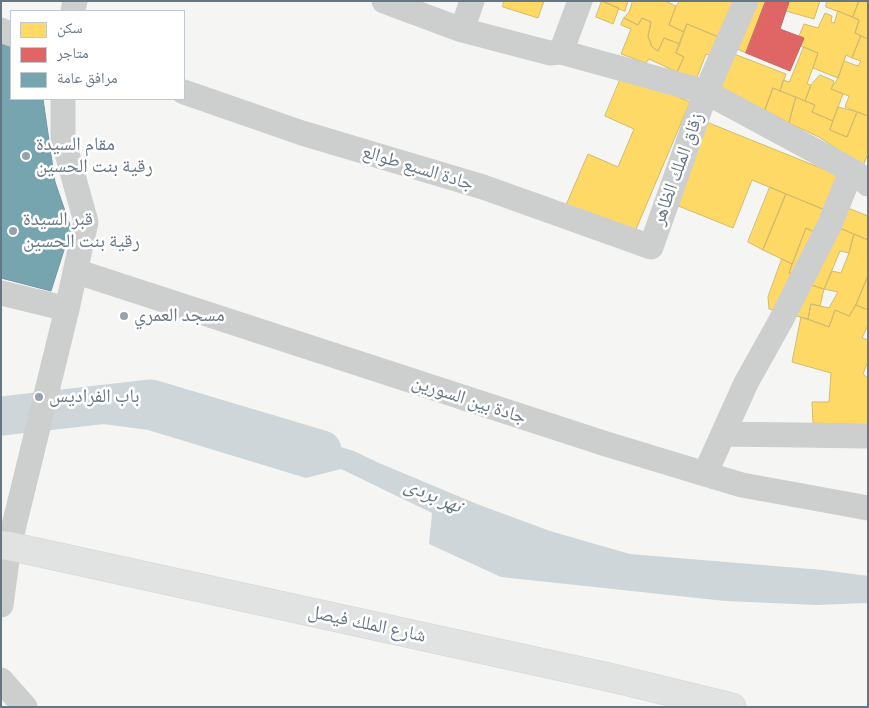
<!DOCTYPE html>
<meta charset="utf-8">
<style>
body{margin:0}
#map{position:relative;width:869px;height:708px;overflow:hidden;background:#f5f6f4;font-family:"PT Sans Narrow","Noto Naskh Arabic",sans-serif}
canvas{display:block}
.frame{position:absolute;inset:0;border:2px solid #657685;pointer-events:none}
.legend{position:absolute;left:10px;top:10px;width:175px;height:90px;box-sizing:border-box;background:#fff;border:1px solid #c1c8ce;margin:0;padding:6px 9px;list-style:none;font-size:15px;color:#657685}
.legend li{display:flex;align-items:center;gap:10px;height:25px}
.legend b{width:25px;border:1px solid #c1c8ce}
</style>
<div id="map">
<canvas width="869" height="708"></canvas>
<div class="frame"></div>
<ul class="legend">
<li><b style="height:14px;background:#ffd966"></b>سكن</li>
<li><b style="height:14px;background:#e06666"></b>متاجر</li>
<li><b style="height:14px;background:#76a5af"></b>مرافق عامة</li>
</ul>
</div>
<script>
const ctx = document.querySelector('canvas').getContext('2d');
ctx.lineJoin = 'round';
function fillPath(path, color) {
  ctx.fillStyle = color;
  ctx.fill(path, 'evenodd');
}
function stroke(path, color, width, dash) {
  ctx.strokeStyle = color;
  ctx.lineWidth = width;
  ctx.lineCap = dash ? 'butt' : 'round';
  ctx.setLineDash(dash || []);
  ctx.stroke(path);
}
function drawText(font, color, halo, rows, align = 'center') {
  ctx.font = font + ' "PT Sans Narrow","Noto Naskh Arabic",sans-serif';
  ctx.lineWidth = 5;
  ctx.setLineDash([]);
  ctx.textBaseline = 'middle';
  ctx.strokeStyle = halo;
  ctx.fillStyle = color;
  for (const [text, x, y, turn = 0] of rows) {
    ctx.save();
    ctx.translate(x, y);
    ctx.rotate((+turn || 0) * Math.PI / 180);
    ctx.textAlign = isNaN(turn) ? turn : align;
    if (halo) ctx.strokeText(text, 0, 0);
    ctx.fillText(text, 0, 0);
    ctx.restore();
  }
}
const water = new Path2D(`
 M151,399L278,437L301,435L354,451L379,463L477,504L550,531L630,554L823,570L868,576V603L817,605L725,601L501,577L429,544L432,513L341,469L306,478L148,430L103,424L92,406Z`);
const homes = new Path2D(`
 M504,1H544L538,18L503,7Z
 M602,1H628L625,11Z
 M602,1L619,8L613,24L596,17Z
 M633,1H665L676,6L669,25L684,32L680,44L664,38L658,51L652,47L648,36L651,22L642,18L638,25L624,18L629,12Z
 M680,1H735L719,37L687,24L684,32L669,25L676,6Z
 M751,1H766L746,53L733,47Z
 M787,1H820L814,19L786,11L789,2Z
 M827,1H859L853,17L826,7Z
 M859,1H868V39L855,33L859,20L853,17Z
 M838,11L859,20L855,33L861,36L852,58L846,55L838,78L813,68L818,53L801,46L804,38L799,36L804,24L818,28L825,13L832,16L831,22L834,23Z
 M624,18L638,25L642,18L651,22L648,36L652,47L658,51L664,38L680,44L676,53L684,57L677,72L649,59L646,63L621,54L631,29L621,25Z
 M687,24L723,39L713,57L706,54L696,80L677,72L684,57L676,53Z
 M861,36L868,39V116L845,107L849,96L831,89L838,78L844,61L858,66L861,61L852,58Z
 M804,47L818,53L807,84L811,85L805,101L780,91L783,80L789,82Z
 M729,52L786,74L780,91L773,88L765,110L712,88Z
 M623,73L690,102L634,234L566,205L588,154L618,167L634,129L605,116Z
 M820,75L834,81L831,89L843,94L833,121L812,112L815,105L805,101L811,85Z
 M773,88L796,97L789,123L765,110Z
 M796,97L815,105L812,112L833,121L830,130L847,137L857,112L868,116V157L867,156L863,166L819,137L789,123Z
 M838,107L857,112L847,137L830,130Z
 M704,121L848,179L835,214L752,180L733,228L671,203Z
 M770,187L786,194L763,250L748,242Z
 M786,194L835,214L816,233L806,228L792,264L763,250Z
 M838,204L868,216V240L830,224Z
 M830,224L854,234L849,253L840,251L824,289L805,283L807,276L789,273L806,228L816,233Z
 M854,234L868,240V276L856,305L849,316L835,310L829,327L808,319L811,304L829,308L838,292L824,289L832,271L841,273L849,253Z
 M782,259L792,264L789,273L807,276L805,283L824,289L820,306L811,304L808,319L769,309L768,297Z
 M868,276V310L856,305Z
 M856,305L868,310V325L862,338L868,340V361L863,374L868,378V425L813,423L812,402H829L831,373L792,362L801,317L829,327L835,310L849,316Z`);
const shops = new Path2D(`
 M766,1L789,2L780,29L804,38L790,71L746,53Z`);
const public = new Path2D(`
 M1,39L11,43V99H43L55,182L71,228L51,291L1,278Z`);
const river = new Path2D(`
 M1,416L151,399L322,450`);
const street = new Path2D(`
 M384,1L462,30L550,53L561,52L706,92L856,173L868,184
 M73,11L75,1
 M1,30L11,34
 M462,30L472,1
 M561,52L580,1
 M184,92L302,133L483,187L651,247L706,92L746,1
 M75,271L603,443L705,474L742,485L868,508
 M1,293L67,309
 M724,434L868,436
 M705,474L746,383L780,322L830,224L848,179L856,173
 M1,605L9,546L67,309L86,222L63,139V99
 M1,680L25,707`);
const secondary = new Path2D(`
 M1,545L9,546L608,677L732,707`);
const markers = [
 [26,156,5,"#97a3ac"],
 [13,231,5,"#97a3ac"],
 [124,316,5,"#97a3ac"],
 [39,397,5,"#97a3ac"]
];
const poiNames = [
 ["مقام السيدة",36,145],
 ["رقية بنت الحسين",36,167],
 ["قبر السيدة",23,220],
 ["رقية بنت الحسين",23,242],
 ["مسجد العمري",134,316],
 ["باب الفراديس",49,397]
];
const streetNames = [
 ["جادة السبع طوالع",418,168,17],
 ["زقاق الملك الظاهر",678,169,-70],
 ["جادة بين السورين",469,400,18],
 ["شارع الملك فيصل",367,624,12]
];
const waterNames = [
 ["نهر بردى",433,496,23]
];
fillPath(water, '#ced6d9');
fillPath(homes, '#ffd966');
stroke(homes, '#d1bb6f', 1);
fillPath(shops, '#e06666');
stroke(shops, '#bb6b6f', 1);
fillPath(public, '#76a5af');
stroke(public, '#7197a2', 1);
stroke(river, '#ced6d9', 39);
stroke(secondary, '#d2d4d4', 29);
stroke(street, '#cdcfcf', 25);
stroke(secondary, '#e1e2e2', 28);
for (const [x, y, r, color] of markers) {
  const dot = new Path2D();
  dot.arc(x, y, r, 0, 2 * Math.PI);
  ctx.fillStyle = color;
  ctx.fill(dot);
  stroke(dot, '#fff', 2);
}
drawText('19px', '#657685', '#fff', poiNames, 'left');
drawText('19px', '#657685', '#fff', streetNames);
drawText('italic 20px', '#607781', '#fff', waterNames);
</script>
